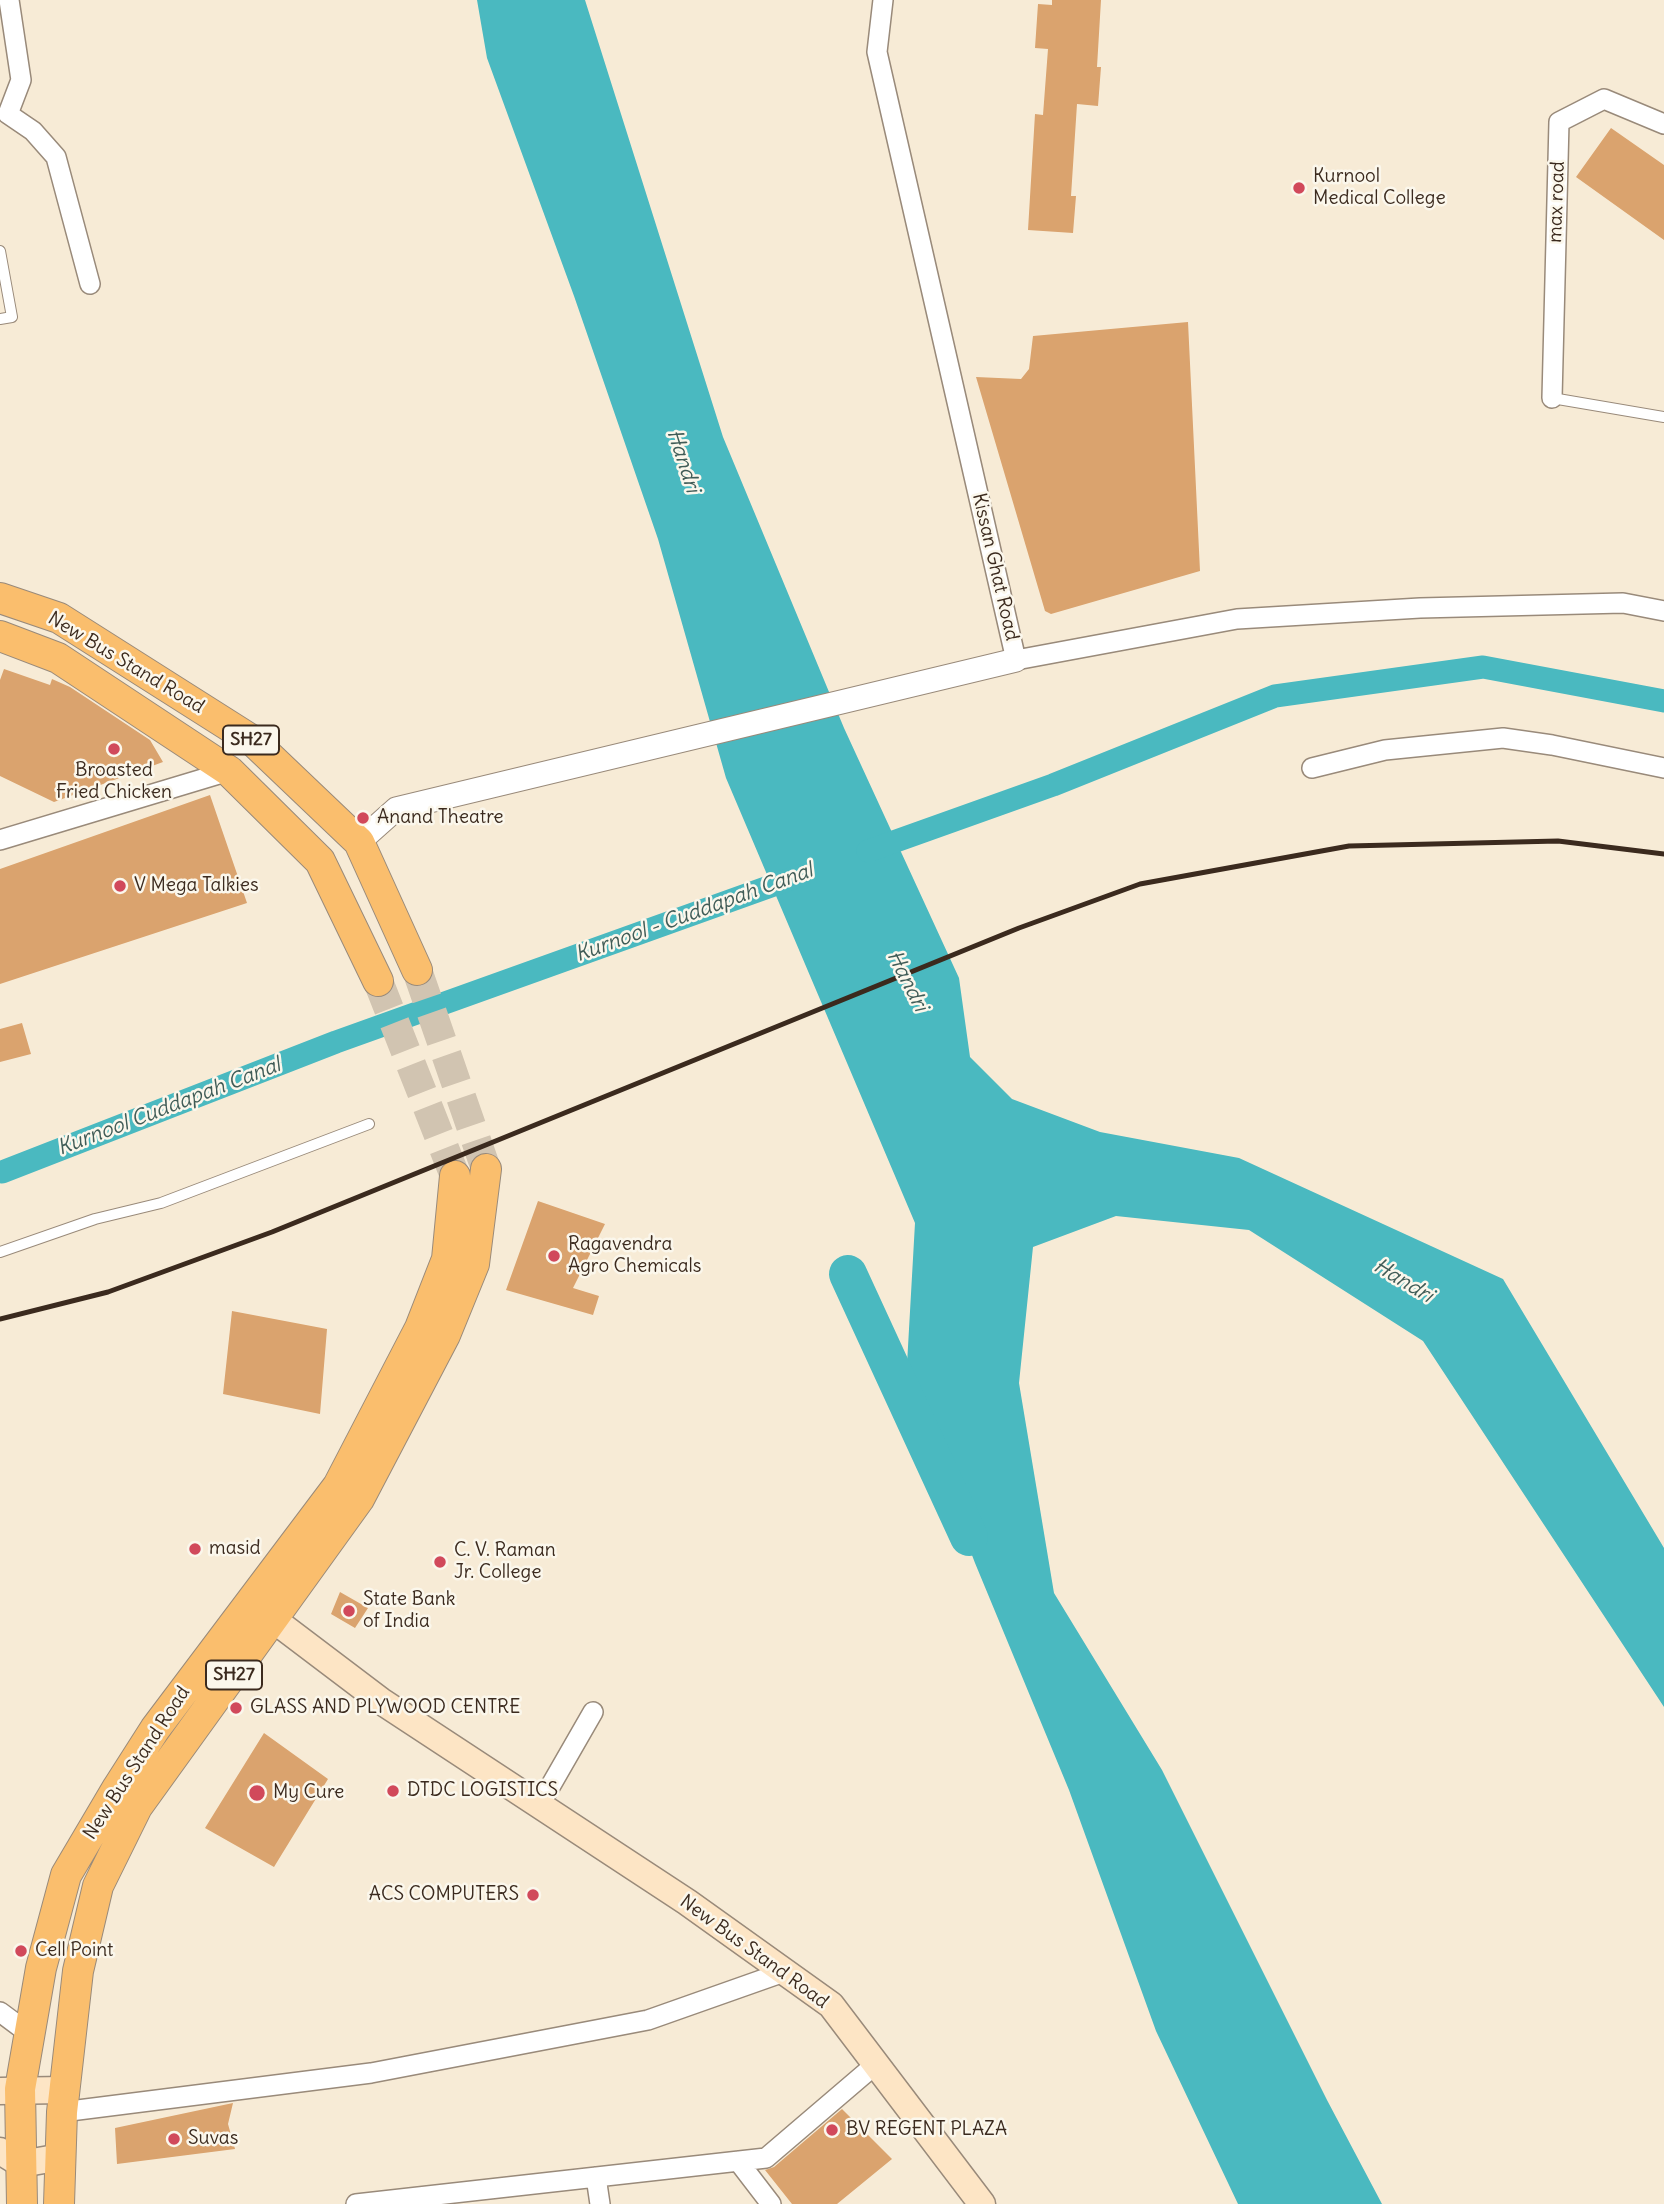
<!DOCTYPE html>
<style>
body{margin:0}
canvas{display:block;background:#f7ebd6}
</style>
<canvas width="1664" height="2204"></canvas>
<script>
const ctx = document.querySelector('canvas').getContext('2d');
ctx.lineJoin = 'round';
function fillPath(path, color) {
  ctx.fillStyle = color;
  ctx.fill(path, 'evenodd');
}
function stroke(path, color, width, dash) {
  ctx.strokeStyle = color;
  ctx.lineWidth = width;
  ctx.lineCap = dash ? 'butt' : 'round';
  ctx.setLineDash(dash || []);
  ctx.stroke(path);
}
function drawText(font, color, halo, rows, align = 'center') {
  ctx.font = font + ' Delius,sans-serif';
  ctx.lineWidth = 5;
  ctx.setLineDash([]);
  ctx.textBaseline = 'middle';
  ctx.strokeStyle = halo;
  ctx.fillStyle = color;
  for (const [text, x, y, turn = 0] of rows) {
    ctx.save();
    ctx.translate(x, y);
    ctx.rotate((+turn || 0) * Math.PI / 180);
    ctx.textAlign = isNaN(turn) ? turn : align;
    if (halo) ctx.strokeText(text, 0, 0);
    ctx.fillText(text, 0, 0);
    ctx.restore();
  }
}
const water = new Path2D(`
 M477,0H585L723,437L844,728L959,978L970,1057L1012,1099L1100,1132L1239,1158L1503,1279L1664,1548V1707L1423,1341L1249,1230L1116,1216L1033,1247L1019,1383L1054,1593L1162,1770L1327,2100L1382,2204H1238L1156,2031L1069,1790L975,1563L906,1382L915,1223L726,778L658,539L574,296L487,58Z`);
const canal = new Path2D(`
 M868,851L1053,785L1275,696L1483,667L1664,701
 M2,1172L336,1042L799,876`);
const river = new Path2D(`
 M848,1274L969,1537`);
const building = new Path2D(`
 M1052,0H1101L1097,67H1101L1098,106L1077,104L1071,196H1076L1073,233L1028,230L1035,114L1043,115L1048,49L1035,48L1038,4L1052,5Z
 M1611,128L1664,165V240L1576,177Z
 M1188,322L1200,571L1051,614L1045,611L976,377L1021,379L1029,369L1033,336Z
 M4,669L50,685L52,679L70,687L150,740L163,762L54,802L0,776V680Z
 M210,795L247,903L0,984V869Z
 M22,1023L31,1054L0,1062V1029Z
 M538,1201L605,1224L573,1288L599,1296L593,1315L506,1290Z
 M232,1311L327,1329L320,1414L223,1394Z
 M340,1592L368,1608L355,1628L331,1614Z
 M264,1733L328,1779L274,1867L205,1828Z
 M233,2103L228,2124L235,2149L117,2164L115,2128Z
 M842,2109L892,2159L837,2204H792L765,2170L774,2167Z`);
const primaryTunnel = new Path2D(`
 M417,970L486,1169
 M378,981L455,1176`);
const service = new Path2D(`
 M0,251L12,317L0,319
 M1552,398L1664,417
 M0,1252L95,1219L161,1203L369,1124`);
const minor = new Path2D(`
 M9,0L21,80L8,114L33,131L56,157L90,284
 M883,0L877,52L1016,660L1237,619L1420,608L1623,603L1664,611
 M1552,398L1559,122L1604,99L1664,124
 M1312,768L1385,750L1503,738L1552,745L1664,768
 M0,840L229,771
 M539,1806L593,1712
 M0,2012L31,2035
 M62,2112L371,2073L648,2020L784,1972
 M738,2161L771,2204
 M596,2177L600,2204
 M356,2204L766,2158L876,2064`);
const tertiary = new Path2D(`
 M359,842L396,809L1016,660`);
const secondary = new Path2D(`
 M274,1620L381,1701L687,1902L831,2005L982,2204
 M0,2091L64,2090
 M0,2151L21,2164L61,2157`);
const primary = new Path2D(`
 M0,598L59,618L253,741L359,842L417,970
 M0,636L58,658L229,771L320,861L378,981
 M22,2204L20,2089L41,1968L66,1875L118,1787L155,1729L338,1486L420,1328L447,1259L455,1176
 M59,2204L62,2112L78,1971L98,1886L137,1807L359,1499L445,1335L474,1264L486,1169`);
const rail = new Path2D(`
 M0,1319L108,1292L272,1232L1019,928L1140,884L1349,846L1558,841L1664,854`);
const markers = [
 [1299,188,7,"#d1495b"],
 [114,749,7,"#d1495b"],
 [363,818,7,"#d1495b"],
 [120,886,7,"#d1495b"],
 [554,1256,7,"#d1495b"],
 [195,1549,7,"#d1495b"],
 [440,1562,7,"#d1495b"],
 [349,1611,7,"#d1495b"],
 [236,1708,7,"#d1495b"],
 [393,1791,7,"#d1495b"],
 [257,1793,9,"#d1495b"],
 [533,1895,7,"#d1495b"],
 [21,1951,7,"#d1495b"],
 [832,2130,7,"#d1495b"],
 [174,2139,7,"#d1495b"]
];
const shields = [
 [251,740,56],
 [234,1675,56]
];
const shieldNames = [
 ["SH27",251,740],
 ["SH27",234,1675]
];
const poiNames = [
 ["Kurnool",1313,177],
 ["Medical College",1313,199],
 ["Broasted",114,771,"center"],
 ["Fried Chicken",114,793,"center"],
 ["Anand Theatre",377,818],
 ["V Mega Talkies",134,886],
 ["Ragavendra",568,1245],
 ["Agro Chemicals",568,1267],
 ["masid",209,1549],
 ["C. V. Raman",454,1551],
 ["Jr. College",454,1573],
 ["State Bank",363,1600],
 ["of India",363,1622],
 ["GLASS AND PLYWOOD CENTRE",250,1708],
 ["DTDC LOGISTICS",407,1791],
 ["My Cure",273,1793],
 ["ACS COMPUTERS",519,1895,"right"],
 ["Cell Point",35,1951],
 ["BV REGENT PLAZA",846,2130],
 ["Suvas",188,2139]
];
const streetNames = [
 ["max road",1557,202,-88],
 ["Kissan Ghat Road",995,567,77],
 ["New Bus Stand Road",126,663,31],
 ["New Bus Stand Road",137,1763,-57],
 ["New Bus Stand Road",754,1952,36]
];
const waterNames = [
 ["Handri",683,461,72],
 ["Kurnool - Cuddapah Canal",694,913,-20],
 ["Handri",907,981,63],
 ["Kurnool Cuddapah Canal",169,1107,-21],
 ["Handri",1403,1281,31]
];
fillPath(water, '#4ab9c0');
stroke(canal, '#4ab9c0', 23);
stroke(river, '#4ab9c0', 38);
fillPath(building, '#daa36e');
stroke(primaryTunnel, '#d1c4b1', 30, [30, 15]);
stroke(service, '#998a7a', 12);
stroke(minor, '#998a7a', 22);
stroke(tertiary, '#998a7a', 25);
stroke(secondary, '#998a7a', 29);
stroke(primary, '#998a7a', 32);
stroke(service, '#fff', 10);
stroke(minor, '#fff', 19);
stroke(tertiary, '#fff', 23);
stroke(secondary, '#fde5c5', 26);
stroke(primary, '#fabe6d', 30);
stroke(rail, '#3b2a1e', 5);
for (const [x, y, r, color] of markers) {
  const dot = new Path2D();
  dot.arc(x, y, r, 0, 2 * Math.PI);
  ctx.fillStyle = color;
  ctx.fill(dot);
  stroke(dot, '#fbf7ec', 2.5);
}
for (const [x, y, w] of shields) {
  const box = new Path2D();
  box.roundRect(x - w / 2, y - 14.5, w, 29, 5);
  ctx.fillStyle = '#fbf7ec';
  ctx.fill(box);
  stroke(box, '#3b2a1e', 2);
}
drawText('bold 18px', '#3b2a1e', null, shieldNames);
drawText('19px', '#3b2a1e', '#fbf7ec', poiNames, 'left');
drawText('19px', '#3b2a1e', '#fbf7ec', streetNames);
drawText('italic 21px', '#405c57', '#fbf7ec', waterNames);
</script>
